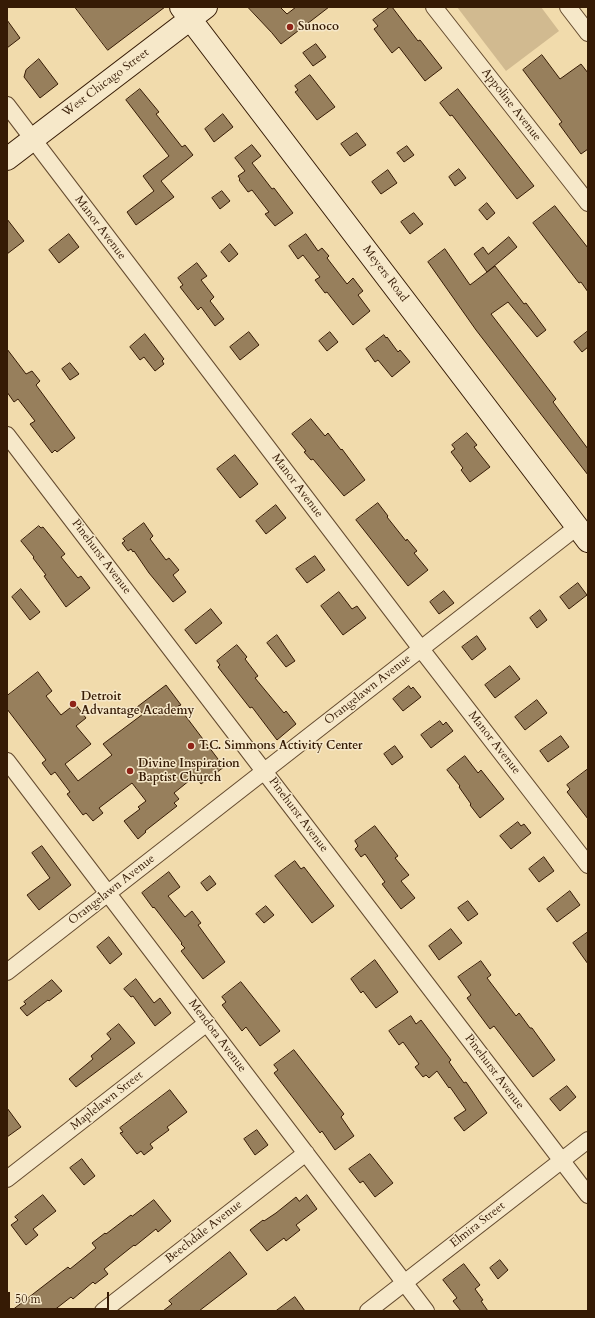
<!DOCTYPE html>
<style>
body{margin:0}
#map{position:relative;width:595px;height:1318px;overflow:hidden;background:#f1dbac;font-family:Cardo,serif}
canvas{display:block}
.frame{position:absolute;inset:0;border:8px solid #361b05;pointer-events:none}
.scale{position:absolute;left:8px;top:1292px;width:101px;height:18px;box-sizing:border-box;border:2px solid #361b05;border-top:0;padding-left:5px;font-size:12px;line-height:14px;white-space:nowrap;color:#361b05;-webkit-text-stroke:3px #f6e8c9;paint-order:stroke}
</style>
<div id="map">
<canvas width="595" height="1318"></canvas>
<div class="frame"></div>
<div class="scale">50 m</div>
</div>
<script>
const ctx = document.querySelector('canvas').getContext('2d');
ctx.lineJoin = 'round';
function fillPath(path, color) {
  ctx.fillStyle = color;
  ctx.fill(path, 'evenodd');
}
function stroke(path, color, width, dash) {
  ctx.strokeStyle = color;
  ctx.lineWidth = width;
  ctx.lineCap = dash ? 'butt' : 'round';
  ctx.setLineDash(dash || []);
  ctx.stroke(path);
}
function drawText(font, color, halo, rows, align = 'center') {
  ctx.font = font + ' Cardo,serif';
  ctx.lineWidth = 3;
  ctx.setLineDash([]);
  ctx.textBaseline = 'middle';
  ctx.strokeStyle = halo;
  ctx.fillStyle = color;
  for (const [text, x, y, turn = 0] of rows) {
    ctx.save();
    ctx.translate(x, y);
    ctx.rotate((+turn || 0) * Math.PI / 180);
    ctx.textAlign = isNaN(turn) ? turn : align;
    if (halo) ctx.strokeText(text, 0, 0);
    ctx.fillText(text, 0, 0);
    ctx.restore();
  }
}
const green = new Path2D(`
 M457,7H541L559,31L506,71Z`);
const building = new Path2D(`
 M75,7H165L108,50Z
 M248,7H280L287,14L296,7H329L281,44L272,33Z
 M390,7H392L418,41L420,40L442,68L425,81L399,47L392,53L374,29L378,26L373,20Z
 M7,20L20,38L7,48Z
 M316,44L326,57L313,66L303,53Z
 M542,55L560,79L581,64L588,73V149L581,154L559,124L562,122L523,70Z
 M39,59L58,84L40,98L24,77L26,70Z
 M310,75L335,107L317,120L295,92L298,90L295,86Z
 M140,89L159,112L156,114L182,147L185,145L193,155L161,181L174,197L136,225L127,212L154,191L143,176L169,156L126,100Z
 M458,89L534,186L517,199L452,115L450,116L440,103Z
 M223,114L233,127L214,142L205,129Z
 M357,133L366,145L350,156L341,144Z
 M252,145L261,156L252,163L272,189L274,188L293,213L275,226L265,214L269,212L252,190L248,192L239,180L240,179L238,176L245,171L235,158Z
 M407,146L414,155L404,162L397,153Z
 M459,169L466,178L455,186L449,177Z
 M388,170L397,183L381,194L372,182Z
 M222,191L230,201L220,209L212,198Z
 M487,203L495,213L487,220L479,210Z
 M555,206L588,248V292L581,282L579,283L533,223Z
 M414,213L423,224L410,234L401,222Z
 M7,219L24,241L7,254Z
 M69,234L79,247L59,263L49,250Z
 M306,234L318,251L322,248L329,256L327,258L347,284L353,278L363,291L358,295L370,311L353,325L327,292L325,293L315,280L320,277L303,255L298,259L289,246Z
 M509,237L517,247L487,272L474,254L483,247L488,254Z
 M230,244L238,254L229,262L221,252Z
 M445,249L470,285L495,266L524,304L526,303L546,330L537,337L508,302L491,314L556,399L553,402L588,449V475L476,330L428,262Z
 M197,263L207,276L201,280L214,297L210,301L224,319L215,326L201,307L198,310L180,287L183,285L178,278Z
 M588,331V347L582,352L574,342Z
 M249,332L259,345L240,360L230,347Z
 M330,332L338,342L327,351L319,341Z
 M145,334L164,359L162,361L164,364L155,371L144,357L140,360L130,347Z
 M384,335L386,338L387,337L398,352L400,350L410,362L392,377L378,360L375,362L366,349Z
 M7,349L26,374L32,371L40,381L36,385L75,438L57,452L55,450L52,453L30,424L35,421L18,399L14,402L7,392Z
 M70,363L79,374L70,380L62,369Z
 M311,419L325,436L328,433L341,450L342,449L365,480L344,496L313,459L311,460L304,452L306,451L292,434Z
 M467,433L477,445L474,447L490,467L470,482L461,470L463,468L451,452L455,449L452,445Z
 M235,455L258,484L240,498L217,469Z
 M378,503L388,516L387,517L406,541L407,539L417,551L414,553L428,570L408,586L356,520Z
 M276,505L286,518L266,534L256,521Z
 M144,523L153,536L150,539L166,560L169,558L179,570L173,575L186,592L173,602L149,573L134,551L133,552L131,549L128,551L122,543L125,541L123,539Z
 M39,526L41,528L43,527L65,554L61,557L78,578L81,576L90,588L66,607L44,576L46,575L33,558L34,557L21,541Z
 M315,556L325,570L307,583L296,569Z
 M578,583L587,595L569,609L560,597Z
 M21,589L40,612L30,620L12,597Z
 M444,591L454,603L439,614L430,602Z
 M339,592L352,609L357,606L366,618L343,635L321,606Z
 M211,609L222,623L196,644L185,630Z
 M540,610L547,620L537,628L530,618Z
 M277,635L295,661L286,667L267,643Z
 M477,636L486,649L472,660L462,647Z
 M237,645L247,657L245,659L258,676L255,678L284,713L286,711L296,724L277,740L252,707L250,708L218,667L220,665L217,661Z
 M510,666L520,679L495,698L485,685Z
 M38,672L52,691L46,696L61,715L75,704L86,718L76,726L91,744L65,764L78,781L112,755L103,744L143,714L137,707L166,685L181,705L178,706L224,767L201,784L195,776L174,793L179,799L174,803L177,806L145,831L146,832L138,839L124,821L140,809L138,807L146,801L132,783L99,808L103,813L93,821L86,813L83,815L67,794L70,792L55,772L51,775L42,763L46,760L7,709V696Z
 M409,686L411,689L413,687L421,697L403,711L393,699Z
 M537,700L547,713L525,730L515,717Z
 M440,721L443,725L446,722L453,731L431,748L421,735Z
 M561,736L569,747L548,762L540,751Z
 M395,746L403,757L392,765L384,754Z
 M465,756L478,773L481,770L504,799L480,818L470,805L471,804L459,787L460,786L447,770Z
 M588,769V819L567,792L570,789L567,785Z
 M518,822L521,826L524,824L531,833L511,849L500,836Z
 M375,826L398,856L395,858L409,875L401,881L415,898L401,909L382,884L385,882L365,854L361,857L355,849L358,846L355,841Z
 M42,846L71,885L39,910L27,895L50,878L32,853Z
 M544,857L554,871L539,882L529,869Z
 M295,861L301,869L304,867L334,906L312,923L275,876Z
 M169,872L180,887L168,896L185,917L192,911L201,923L198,925L225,962L203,979L181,951L185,948L181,944L182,943L154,907L153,908L142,893Z
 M210,876L216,884L207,891L201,883Z
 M570,891L580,905L557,922L547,909Z
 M468,901L478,914L468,921L458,908Z
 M266,906L274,915L264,923L256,914Z
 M451,929L462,943L439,960L429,946Z
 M588,932V964L573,943Z
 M109,937L122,954L110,964L97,947Z
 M375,960L398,992L376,1008L363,991L361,993L351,979Z
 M481,961L491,975L487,978L516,1016L519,1013L530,1028H532L555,1060L533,1077L494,1026L490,1029L467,998L471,995L458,977Z
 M136,979L154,1003L160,998L171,1013L155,1026L133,996L131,997L124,989Z
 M52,980L62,991L49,1001L48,1000L27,1016L20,1008L26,1004L24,1002Z
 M241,982L280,1031L260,1046L246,1027L242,1031L222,1005L226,1002L222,997Z
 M411,1016L416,1024L421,1020L451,1060L449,1062L464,1083L466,1082L487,1113L464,1131L454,1118L466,1110L450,1087L449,1088L437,1071L429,1078L426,1075L423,1077L415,1067L419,1064L403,1042L399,1045L389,1031Z
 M119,1024L135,1043L76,1087L69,1079L93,1059L91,1056L111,1039L107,1034Z
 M294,1050L344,1114L341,1117L354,1136L335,1150L322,1131L320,1133L274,1073L278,1070L274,1065Z
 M567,1086L576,1097L560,1111L550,1099Z
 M170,1090L187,1112L167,1127L169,1130L150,1144L153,1148L144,1155L141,1151L137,1154L120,1133L123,1132L120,1128Z
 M7,1108L21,1127L7,1137Z
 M257,1130L268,1145L255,1155L244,1139Z
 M370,1154L393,1183L375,1197L363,1181L360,1183L349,1169Z
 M82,1159L95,1176L84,1185L70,1168Z
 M43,1195L56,1211L33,1229L38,1235L26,1245L11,1225L18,1220L15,1217Z
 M307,1195L317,1209L296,1225L300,1230L286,1241L284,1238L267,1251L250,1230L263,1220L264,1221L276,1213L296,1197L299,1201Z
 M154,1200L171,1221L158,1232L156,1229L135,1246L134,1245L104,1269L108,1274L95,1284L93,1282L73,1299L71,1297L53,1311H11L68,1267L70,1269L96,1248L92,1243L105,1233L106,1234L131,1215L132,1216Z
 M230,1252L247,1274L199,1311H163L172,1304L169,1301Z
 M500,1260L508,1270L498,1279L490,1268Z
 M464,1264L480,1285L475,1289L483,1300L481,1301L488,1311H461L453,1301L457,1298L443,1280Z
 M295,1297L305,1311H276Z`);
const street = new Path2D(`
 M434,7L588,203
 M568,7L588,33
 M7,105L421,649L588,865
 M7,435L588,1195
 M7,761L426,1311
 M7,972L577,527
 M7,1179L207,1023
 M103,1311L306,1153
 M368,1311L588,1140`);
const secondary = new Path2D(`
 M181,7L588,541
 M7,159L206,7`);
const markers = [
 [290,27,4,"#8f2418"],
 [73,704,4,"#8f2418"],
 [191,746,4,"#8f2418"],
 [130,771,4,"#8f2418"]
];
const poiNames = [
 ["Sunoco",298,27],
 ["Detroit",81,697],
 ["Advantage Academy",81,711],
 ["T.C. Simmons Activity Center",199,746],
 ["Divine Inspiration",138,764],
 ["Baptist Church",138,778]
];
const streetNames = [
 ["West Chicago Street",106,83,-37],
 ["Appoline Avenue",511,105,52],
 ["Manor Avenue",100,228,53],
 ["Meyers Road",385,274,53],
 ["Manor Avenue",297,486,53],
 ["Pinehurst Avenue",101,557,53],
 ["Orangelawn Avenue",368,690,-38],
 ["Manor Avenue",494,743,52],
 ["Pinehurst Avenue",298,815,53],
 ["Orangelawn Avenue",112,890,-38],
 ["Mendota Avenue",217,1036,53],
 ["Pinehurst Avenue",494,1072,53],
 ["Maplelawn Street",107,1101,-38],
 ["Elmira Street",478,1225,-38],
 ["Beechdale Avenue",204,1232,-38]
];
fillPath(green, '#d1ba90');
fillPath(building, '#977f5c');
stroke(building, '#361b05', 1);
stroke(street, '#654b2f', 18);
stroke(secondary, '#361b05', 24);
stroke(street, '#f6e8c9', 16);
stroke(secondary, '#f6e8c9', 22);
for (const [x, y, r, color] of markers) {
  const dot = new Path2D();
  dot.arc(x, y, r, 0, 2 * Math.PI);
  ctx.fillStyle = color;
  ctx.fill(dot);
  stroke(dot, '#f6e8c9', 1.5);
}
drawText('bold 12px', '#361b05', '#f6e8c9', poiNames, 'left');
drawText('12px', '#361b05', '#f6e8c9', streetNames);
</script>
